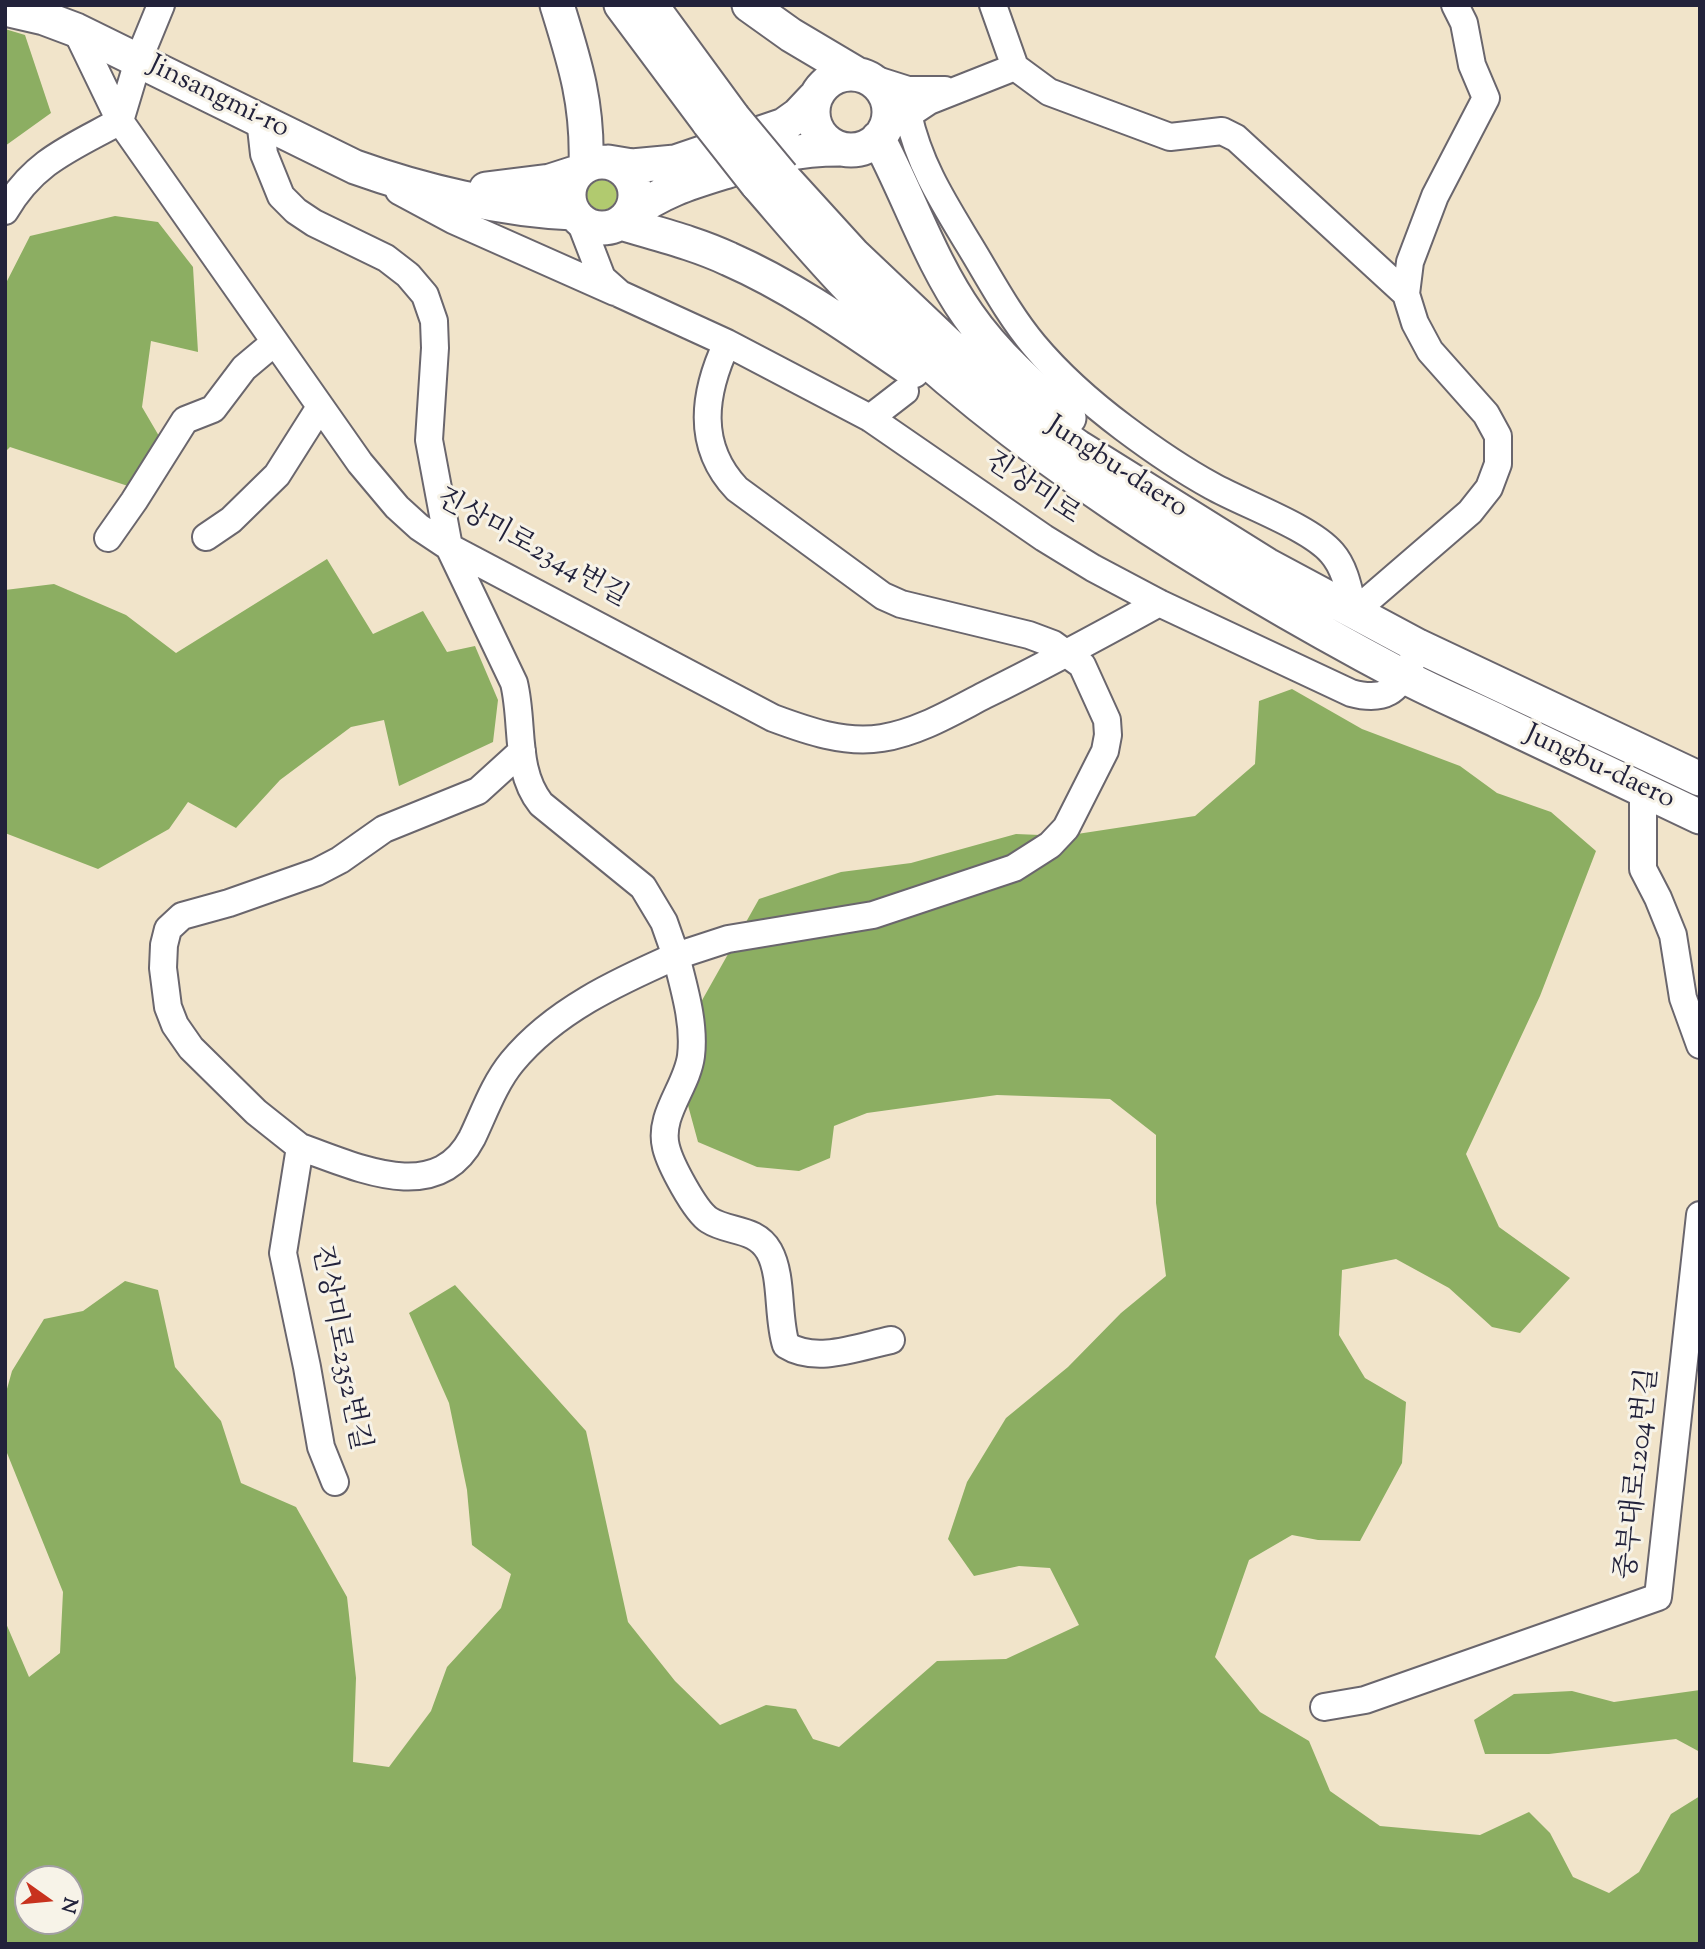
<!DOCTYPE html>
<meta charset="utf-8">
<style>
body{margin:0}
#map{position:relative;width:1705px;height:1949px;overflow:hidden;background:#f1e4ca;font-family:"Sorts Mill Goudy",serif}
canvas{display:block}
.frame{position:absolute;inset:0;border:7px solid #22223b;pointer-events:none}
.north{position:absolute;left:14px;top:1865px;width:70px;height:70px;box-sizing:border-box;background:#f7f3e8;border:2px solid #a29fa3;border-radius:50%;rotate:105deg;font-size:19px;font-weight:700;line-height:28px;text-align:center;color:#22223b}
.north::after{content:'';display:block;margin:auto;width:24px;height:32px;background:#c8321e;clip-path:polygon(50% 0,100% 100%,50% 72%,0 100%)}
</style>
<div id="map">
<canvas width="1705" height="1949"></canvas>
<div class="frame"></div>
<div class="north">N</div>
</div>
<script>
const ctx = document.querySelector('canvas').getContext('2d');
ctx.lineJoin = 'round';
function fillPath(path, color) {
  ctx.fillStyle = color;
  ctx.fill(path, 'evenodd');
}
function stroke(path, color, width, dash) {
  ctx.strokeStyle = color;
  ctx.lineWidth = width;
  ctx.lineCap = dash ? 'butt' : 'round';
  ctx.setLineDash(dash || []);
  ctx.stroke(path);
}
function drawText(font, color, halo, rows, align = 'center') {
  ctx.font = font + ' "Sorts Mill Goudy","Noto Serif KR",serif';
  ctx.lineWidth = 6;
  ctx.setLineDash([]);
  ctx.textBaseline = 'middle';
  ctx.strokeStyle = halo;
  ctx.fillStyle = color;
  for (const [text, x, y, turn = 0] of rows) {
    ctx.save();
    ctx.translate(x, y);
    ctx.rotate((+turn || 0) * Math.PI / 180);
    ctx.textAlign = isNaN(turn) ? turn : align;
    if (halo) ctx.strokeText(text, 0, 0);
    ctx.fillText(text, 0, 0);
    ctx.restore();
  }
}
const green = new Path2D(`
 M587 195a15 15 0 1 1 30 0a15 15 0 1 1-30 0Z`);
const forest = new Path2D(`
 M5,29L25,35L51,113L5,146Z
 M115,216L158,222L193,267L198,352L151,341L142,407L159,436L134,488L10,447L5,452V285L30,236Z
 M327,559L373,634L423,611L447,652L475,646L498,700L493,742L399,786L384,720L351,727L280,780L236,828L188,802L169,829L98,869L5,833V590L54,584L126,615L176,653Z
 M1292,689L1362,729L1460,766L1497,793L1551,812L1596,851L1540,996L1466,1154L1499,1227L1570,1278L1520,1333L1492,1327L1449,1288L1396,1259L1342,1270L1339,1335L1365,1378L1406,1402L1402,1463L1360,1541L1318,1540L1292,1535L1249,1560L1215,1657L1260,1712L1309,1741L1330,1791L1380,1826L1480,1835L1529,1812L1550,1833L1573,1877L1609,1893L1639,1872L1671,1814L1700,1796V1944H5V1621L29,1677L60,1653L63,1592L5,1448V1396L12,1371L44,1319L83,1311L125,1281L158,1290L175,1367L221,1421L241,1483L296,1507L347,1597L356,1678L353,1762L389,1767L431,1711L447,1667L501,1608L511,1574L472,1545L467,1490L449,1403L409,1313L455,1285L586,1431L628,1622L675,1681L720,1725L766,1705L796,1709L813,1739L839,1747L937,1661L1006,1659L1079,1625L1050,1568L1019,1566L974,1576L948,1539L967,1482L1006,1418L1068,1367L1121,1313L1166,1276L1156,1203V1135L1110,1099L997,1095L867,1113L834,1126L830,1158L799,1171L757,1167L698,1142L683,1087L687,1027L759,899L841,872L911,863L1016,834L1064,836L1195,816L1255,764L1259,701ZM28,1879H70V1921H28Z
 M1700,1690V1752L1676,1739L1549,1754H1485L1474,1720L1514,1694L1572,1691L1614,1702Z`);
const minor = new Path2D(`
 M993,5L1015,67L1049,92L1170,137L1222,131L1236,138L1406,294
 M76,30L120,121L360,463L397,507L419,527L449,547L773,718C808,731 845,744 882,738C919,732 952,712 985,695C1044,666 1101,635 1159,603
 M867,77L908,90H945
 M908,114C919,164 942,200 968,243C989,277 1008,314 1034,345C1060,376 1092,404 1124,428C1152,449 1181,469 1212,486C1244,504 1310,527 1332,553C1346,569 1349,592 1354,612L1470,512L1489,488L1498,464V436L1486,414L1430,351L1415,323L1406,294L1410,262L1435,196L1486,98L1472,65L1464,23L1455,5
 M260,119L264,154L281,196L296,211L314,223L386,258L408,275L425,295L434,321L435,348L429,440L449,547L514,683C524,724 514,770 541,804L643,887L664,922L676,956C617,982 554,1011 512,1062C494,1084 484,1113 472,1138C436,1207 355,1166 300,1147L283,1253L307,1367L321,1447L335,1482
 M884,131L929,101L1015,67
 M399,191L453,220L615,292
 M5,211C34,161 71,148 120,121L138,61L161,5
 M580,221L602,278L620,294L727,343L870,418L1044,538L1093,568L1159,603L1351,693C1384,702 1398,692 1412,661
 M727,343C703,394 696,446 737,489L883,596L901,604L1029,635L1053,644L1082,665L1107,720L1108,735L1105,751L1066,828L1050,845L1014,868L873,915L728,939L676,956C684,988 695,1023 691,1056C687,1087 658,1115 666,1147C670,1164 695,1211 709,1220C729,1233 755,1227 769,1251C783,1276 777,1317 786,1345C816,1364 858,1347 891,1340
 M870,418L905,391
 M206,537L231,520L277,475L320,407
 M108,538L134,501L185,420L213,409L244,368L275,342
 M1643,789V869L1658,898L1673,935L1683,998L1700,1045
 M300,1147L256,1112L191,1048L175,1025L168,1007L163,968L164,945L168,929L182,916L229,903L317,872L340,860L384,829L478,791L522,751
 M1324,1707L1365,1700L1658,1597L1700,1215`);
const major = new Path2D(`
 M557,5C575,63 588,103 586,165
 M621,5L709,123
 M651,5L733,117
 M749,5L791,35L855,73
 M5,9L44,18L76,30L355,167C422,191 502,210 573,213
 M813 112a38 38 0 1 1 76 0a38 38 0 1 1-76 0Z
 M878,138C909,196 930,261 968,315C995,354 1033,388 1069,418
 M569 195a33 33 0 1 1 66 0a33 33 0 1 1-66 0Z
 M608,162L632,166L675,162L784,125L798,115L814,98
 M782,176L854,255L969,364L1019,405L1078,447L1267,565L1418,646L1700,779
 M757,184C791,223 824,263 861,300C1016,453 1211,574 1403,676C1435,693 1469,707 1502,723C1568,754 1634,785 1700,817
 M486,189L550,181L578,172
 M629,215C664,190 689,183 728,171C770,157 795,149 840,149
 M621,223C657,234 695,243 729,259C795,288 853,330 913,371`);
const majorBridge = new Path2D(`
 M733,117L782,176
 M709,123L757,184`);
const streetNames = [
 ["Jinsangmi-ro",218,99,26],
 ["Jungbu-daero",1116,469,33],
 ["진상미로",1031,490,34],
 ["진상미로2344번길",531,550,29],
 ["Jungbu-daero",1599,769,25],
 ["진상미로2352번길",338,1348,79],
 ["중부대로1204번길",1640,1474,-84]
];
fillPath(green, '#b1ca6f');
fillPath(forest, '#8cae62');
stroke(minor, '#6a666d', 30);
stroke(major, '#6a666d', 37);
stroke(minor, '#fff', 26);
stroke(major, '#fff', 33);
stroke(majorBridge, '#6a666d', 37, []);
stroke(majorBridge, '#fff', 33);
drawText('28px', '#22223b', '#f7f3e8', streetNames);
</script>
